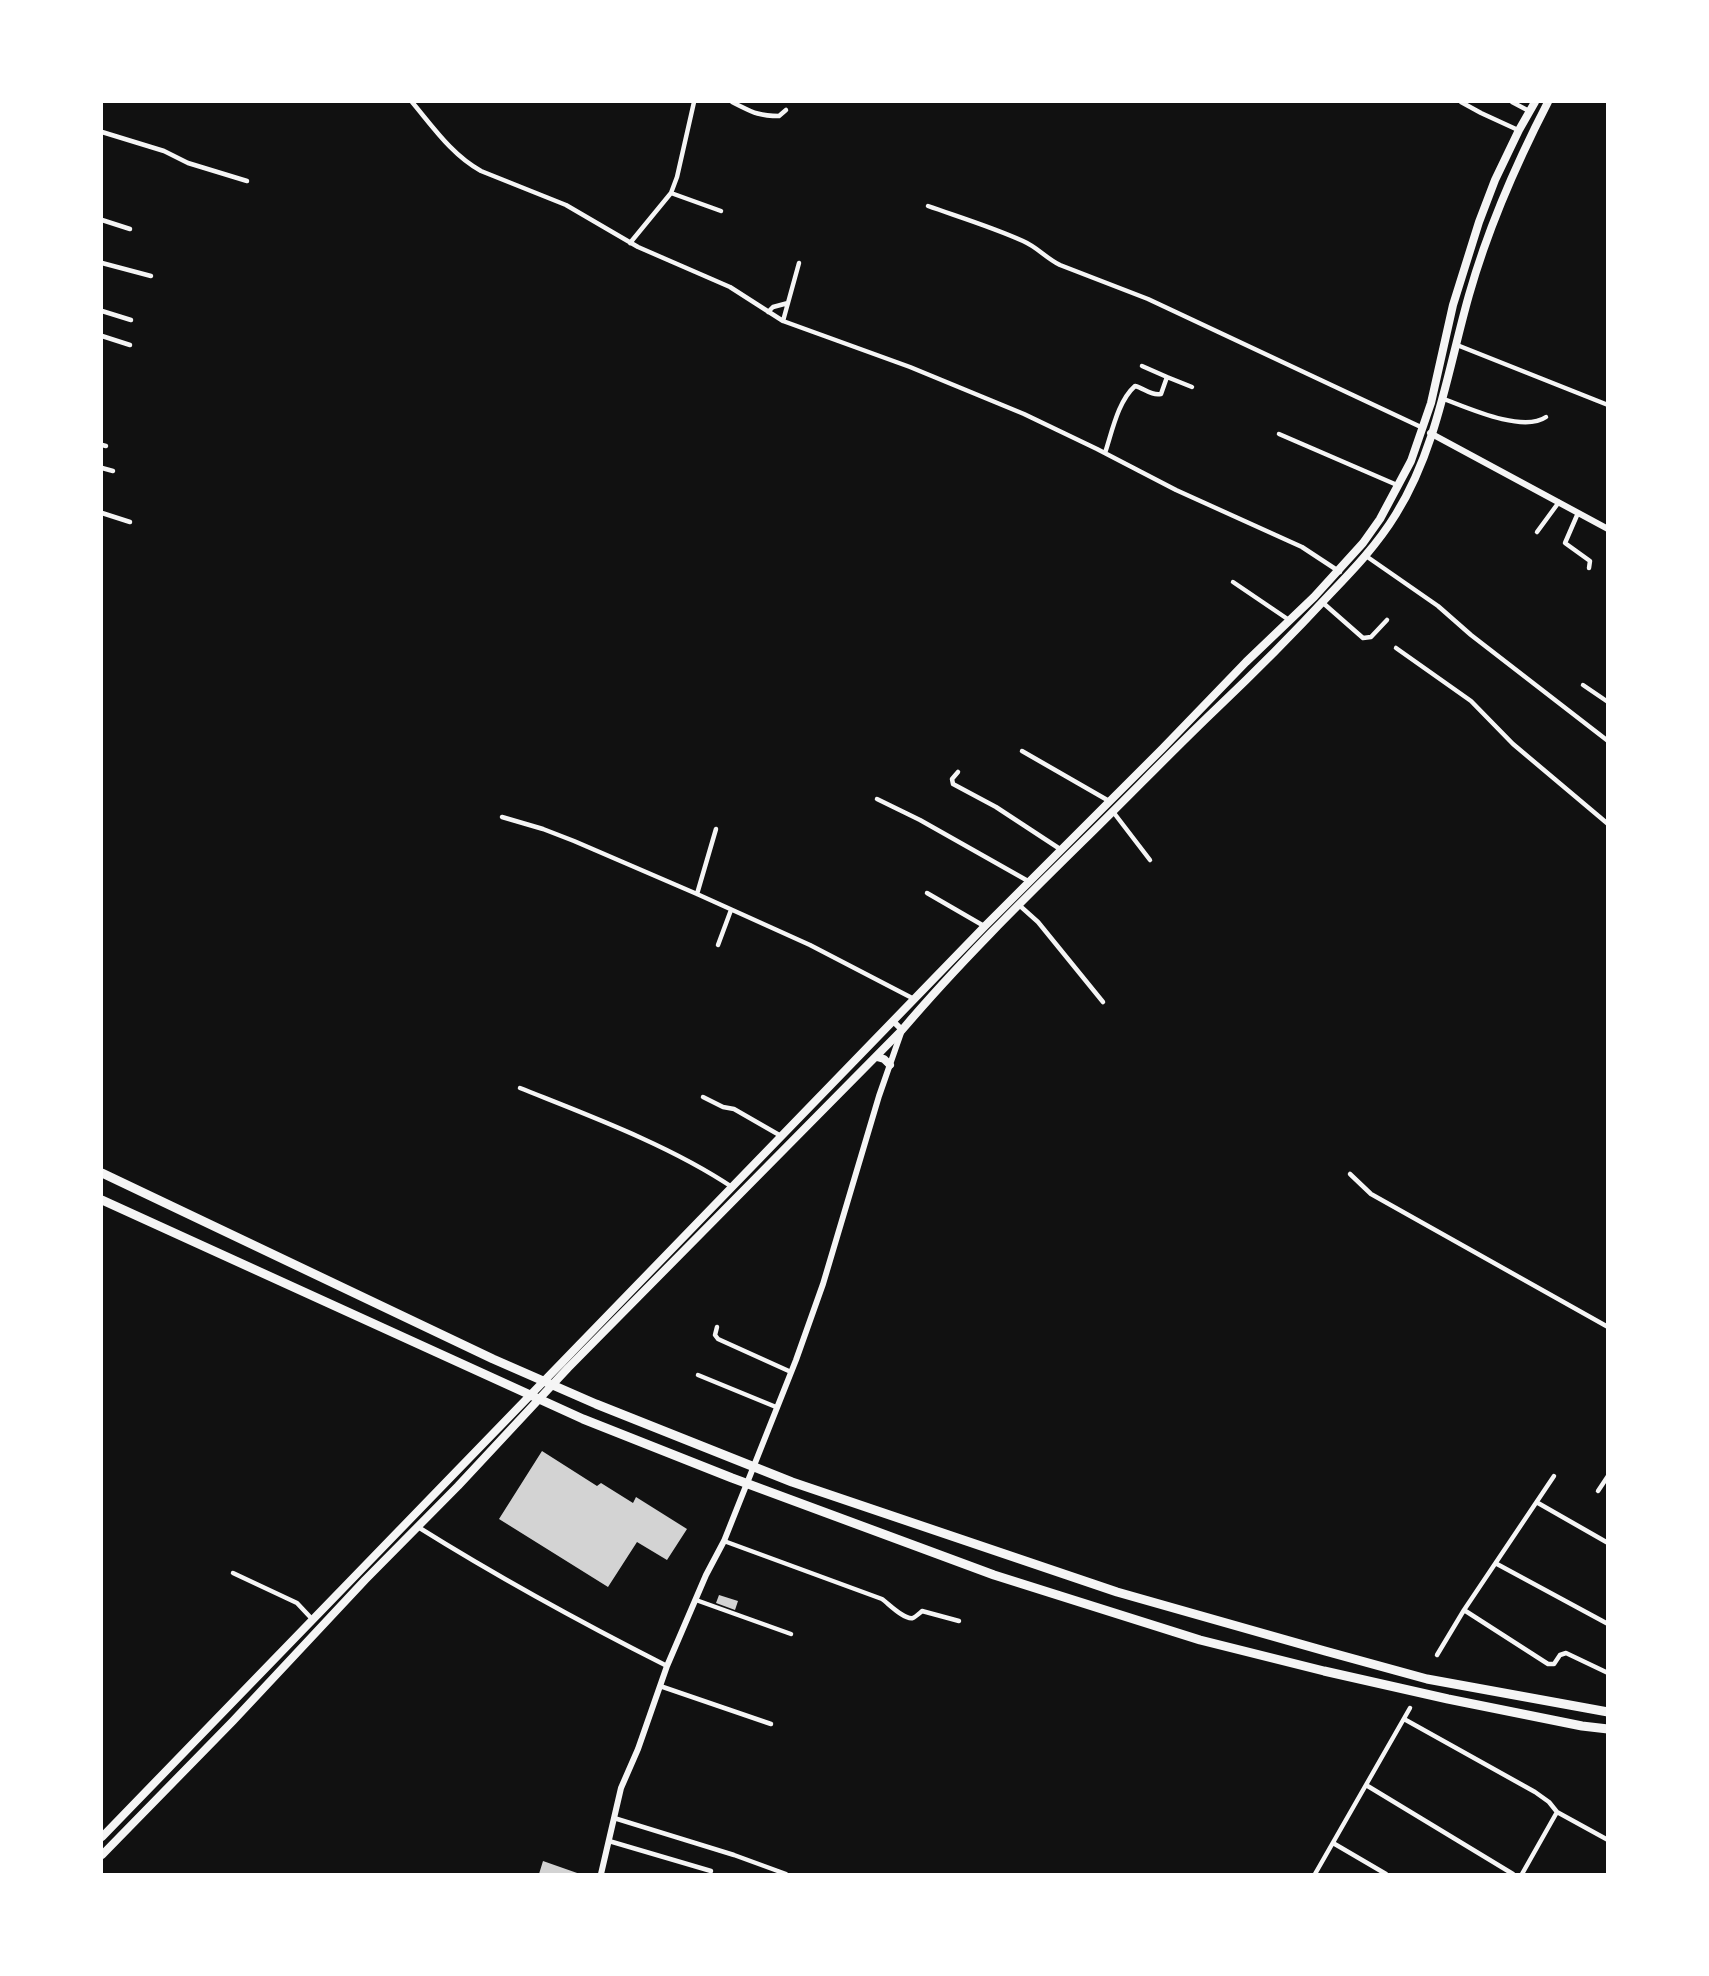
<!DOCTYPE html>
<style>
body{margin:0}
#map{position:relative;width:1709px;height:1976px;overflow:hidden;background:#111;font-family:Jost,sans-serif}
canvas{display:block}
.frame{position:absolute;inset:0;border:103px solid #fff;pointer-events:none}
</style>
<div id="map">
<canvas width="1709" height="1976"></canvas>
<div class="frame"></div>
</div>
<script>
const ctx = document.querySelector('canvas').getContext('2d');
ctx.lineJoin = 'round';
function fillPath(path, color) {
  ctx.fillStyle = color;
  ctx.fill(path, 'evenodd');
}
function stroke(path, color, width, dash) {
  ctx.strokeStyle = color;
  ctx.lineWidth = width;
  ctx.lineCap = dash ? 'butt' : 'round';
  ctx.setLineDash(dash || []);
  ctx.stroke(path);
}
const building = new Path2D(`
 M542,1451L597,1486L601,1483L633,1503L636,1497L687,1529L667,1560L637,1542L608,1587L499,1519Z
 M719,1595L738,1601L735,1610L716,1603Z
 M543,1861L580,1874H539Z`);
const minor = new Path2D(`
 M412,102C433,127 452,155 481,171L566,205L638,247L730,287L783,321L910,367L1024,414L1097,449L1176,490L1302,547L1340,572
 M732,102C751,111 756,116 779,116L786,110
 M1461,102L1481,113L1518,130
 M1512,102L1529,111
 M102,132L164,151L188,163L247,181
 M671,193L677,177L694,102
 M928,206C959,217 992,227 1023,241C1037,247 1046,258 1060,265L1148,299L1423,428
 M102,220L130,229
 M630,243L671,193L721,211
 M102,263L151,276
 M102,311L131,320
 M768,312L773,307L788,303
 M783,321L799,263
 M102,336L130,345
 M1457,345L1608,405
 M1142,366L1167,377
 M1444,399C1468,408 1523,433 1546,417
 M1279,434L1397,485
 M102,445L106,446
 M1105,453C1112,432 1118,401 1135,386C1144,388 1151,396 1161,394L1167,377L1192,387
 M102,468L113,471
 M102,513L130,522
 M1578,513L1565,543L1590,561L1589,568
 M1537,532L1559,502
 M1366,556L1438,606L1471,635L1608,741
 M1233,582L1289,620
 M1322,602L1363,638L1371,637L1387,620
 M1396,648L1471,701L1513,744L1608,824
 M1583,685L1608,702
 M1022,751L1109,801
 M958,772L952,779L953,784L996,807L1060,849
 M877,799L920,820L1028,881
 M1114,813L1150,860
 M502,817L543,829L574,841L697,894L810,945L914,999
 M927,893L984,926
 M697,894L716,829
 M1019,905L1038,922L1103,1002
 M718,945L731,910
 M520,1088C590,1116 669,1145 732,1187
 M703,1097L723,1107L734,1109L781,1136
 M1350,1174L1371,1194L1608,1327
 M717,1327L715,1335L718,1339L791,1372
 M698,1375L776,1407
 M1598,1491L1608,1476
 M1538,1503L1608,1543
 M418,1527C498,1577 582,1623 667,1666
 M724,1541L882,1599C889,1604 904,1620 913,1618C914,1618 921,1612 922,1611L959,1621
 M1497,1564L1608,1624
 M233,1573L297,1603L312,1619
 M696,1600L791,1634
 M1464,1610L1548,1664H1554L1560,1655L1566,1653L1608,1673
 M1437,1655L1464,1610L1554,1476
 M660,1686L771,1724
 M1404,1719L1535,1792L1549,1802L1557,1812L1608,1840
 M1366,1785L1513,1874
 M614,1818L734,1855L786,1874
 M609,1841L711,1871
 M1333,1843L1386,1874
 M1315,1874L1410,1708
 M1522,1874L1557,1812`);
const tertiary = new Path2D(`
 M1430,433L1608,529`);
const secondary = new Path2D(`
 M601,1874L621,1788L638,1749L667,1666L706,1575L724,1541L796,1360L823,1284L879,1096L902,1030L893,1021`);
const trunk = new Path2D(`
 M877,1057L884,1059L890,1065
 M102,1837L985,926L1162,749L1246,662L1314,597L1363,543L1380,519L1411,461L1431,403L1453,305L1479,222L1495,180L1519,130L1535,102
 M102,1855L233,1721L365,1580L458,1486L568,1368L902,1030C958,964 1021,902 1083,841C1127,798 1170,753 1215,710C1254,673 1292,635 1329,595C1354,569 1377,545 1396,514C1437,448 1448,369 1469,295C1488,228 1516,164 1548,102`);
const motorway = new Path2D(`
 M102,1173L493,1359L596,1404L792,1482L1117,1592L1325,1651L1427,1679L1608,1712
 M102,1200L583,1419L732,1478L994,1575L1200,1640L1324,1671L1448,1699L1582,1726L1608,1729`);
fillPath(building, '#d3d3d3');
stroke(minor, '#f5f5f5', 4.5);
stroke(tertiary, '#f5f5f5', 6);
stroke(secondary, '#f5f5f5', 6);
stroke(trunk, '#f5f5f5', 8);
stroke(motorway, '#f5f5f5', 9);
</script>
